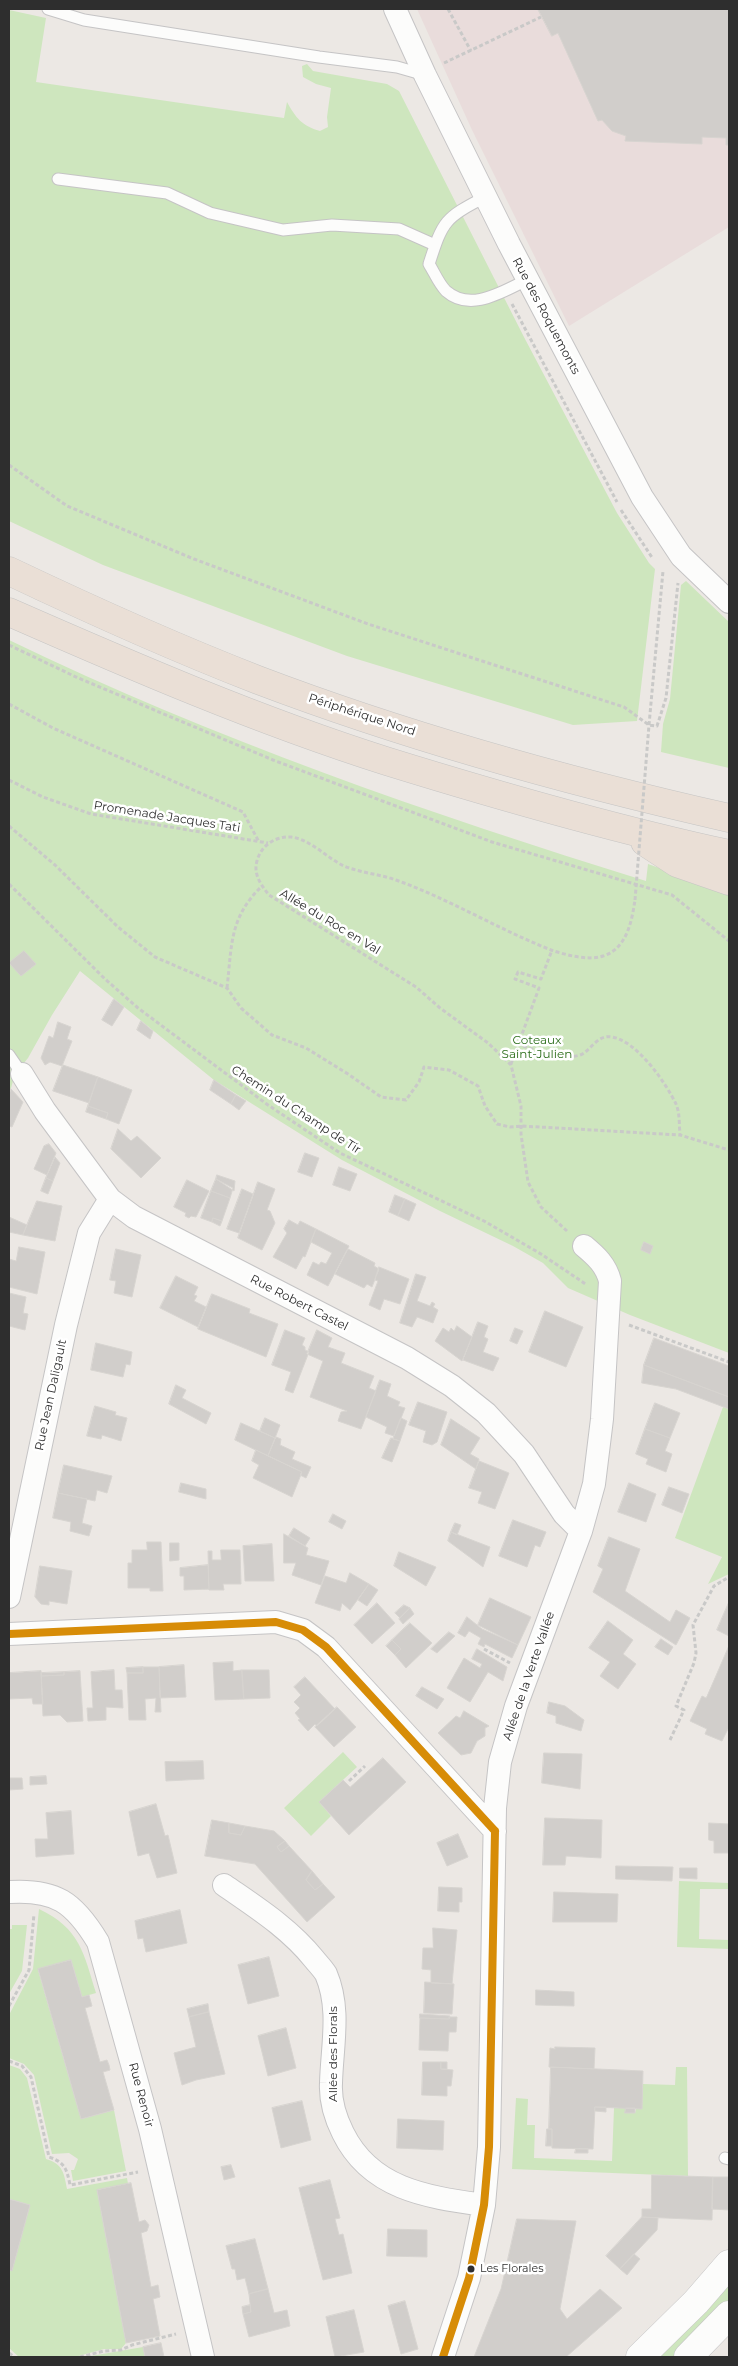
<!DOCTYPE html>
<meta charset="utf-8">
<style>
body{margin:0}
#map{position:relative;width:738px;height:2366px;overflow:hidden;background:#ece8e4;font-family:Montserrat,sans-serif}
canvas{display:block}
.frame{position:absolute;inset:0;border:10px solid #2e2e2e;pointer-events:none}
</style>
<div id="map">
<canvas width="738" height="2366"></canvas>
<div class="frame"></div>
</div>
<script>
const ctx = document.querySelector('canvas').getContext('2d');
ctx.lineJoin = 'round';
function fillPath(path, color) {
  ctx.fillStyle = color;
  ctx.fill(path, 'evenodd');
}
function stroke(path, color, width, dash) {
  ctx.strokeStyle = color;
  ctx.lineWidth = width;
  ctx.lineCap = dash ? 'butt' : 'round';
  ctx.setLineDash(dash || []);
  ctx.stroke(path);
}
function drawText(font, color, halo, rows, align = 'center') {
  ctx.font = font + ' Montserrat,sans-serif';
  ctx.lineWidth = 5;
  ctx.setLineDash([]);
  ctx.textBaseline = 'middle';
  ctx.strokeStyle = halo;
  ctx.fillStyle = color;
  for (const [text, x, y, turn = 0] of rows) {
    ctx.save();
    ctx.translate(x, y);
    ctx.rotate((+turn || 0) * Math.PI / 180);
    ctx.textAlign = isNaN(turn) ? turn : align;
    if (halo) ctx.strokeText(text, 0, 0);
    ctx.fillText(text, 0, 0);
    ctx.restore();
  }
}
const medical = new Path2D(`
 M417,9H729V227L569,326L472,130Z`);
const green = new Path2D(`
 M9,10L46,18L36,82L284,118L287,102C296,118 302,126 320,131L328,127L327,117L331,88L316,84L303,77L302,66L307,64L313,71L387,84L399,91L525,339L617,513L649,563L655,569L637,721L573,725L347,656L103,565L9,521Z
 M686,581L729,622V768L661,752L663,724L670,699L681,585Z
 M9,640C213,739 430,814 646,881L648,864L729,893V1353L630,1315L568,1288L543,1263L513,1246L440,1211L342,1160L214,1080L80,971L52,1015L28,1058L15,1074L9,1095Z
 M723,1407L729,1409V1574L708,1584L722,1557L675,1538Z
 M343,1752L357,1767L319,1802L331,1816L311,1836L284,1808Z
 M679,1881L729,1883V1889H700L699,1939L729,1940V1949L677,1947Z
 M39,1909C80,1928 84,1954 96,1993L82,1997L71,1960L38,1970L81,2119L114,2110L126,2171L73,2181L71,2170H74L78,2159L69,2153L52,2154L34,2075L24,2064L9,2058V2015L33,1969Z
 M12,1925H27L22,1971L9,1994V1929H12Z
 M9,2065L20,2069L27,2078L46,2159C63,2164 64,2173 67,2189L127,2178L128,2184L97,2190L126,2343L121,2349H104L75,2357H19L9,2348V2270H12L30,2205L9,2199Z
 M676,2067H687L688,2176L512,2169L516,2098L528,2099L527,2125H535L534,2158L612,2161L614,2108H626V2113H635L643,2084L675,2085Z
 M729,2282V2300L673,2357H658Z
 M143,2347L145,2357H85Z`);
const building = new Path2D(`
 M538,9H729V145H726V138L702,137V144L625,141L626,136L612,131L602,120L598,121L558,33L552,36Z
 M24,951L36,964L21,976L9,963Z
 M114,999L124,1007L112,1026L102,1020Z
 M141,1021L153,1031L150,1039L137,1030Z
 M58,1022L71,1027L67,1039L72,1041L62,1066L50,1062L45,1065L41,1058L49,1036L53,1038Z
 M63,1065L98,1077L89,1103L53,1091Z
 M98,1077L132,1090L119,1124L106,1119L108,1113L88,1106Z
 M214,1080L236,1095L231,1104L210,1090Z
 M11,1089L23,1102L12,1127L9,1126V1095Z
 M236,1095L246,1101L239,1110L231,1104Z
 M88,1106L108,1113L106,1119L86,1112Z
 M118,1129L131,1141L137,1136L161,1158L141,1178L111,1149Z
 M49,1144L56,1153L47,1175L34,1169L44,1146Z
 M305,1153L319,1158L312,1177L298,1172Z
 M55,1157L60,1163L53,1181L46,1178Z
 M339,1167L357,1174L350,1191L333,1185Z
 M217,1175L235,1181L234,1191L216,1179Z
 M46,1178L53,1181L48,1194L41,1191Z
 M216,1179L233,1188L230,1198L211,1191Z
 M187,1180L209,1191L196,1217L191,1216L189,1218L185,1216L186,1213L174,1207Z
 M258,1182L275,1189L267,1210L270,1211L275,1223L262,1250L238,1238Z
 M242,1189L253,1194L239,1233L227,1229Z
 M211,1191L230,1198L222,1221L213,1218L212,1222L201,1218Z
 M395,1195L405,1199L398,1216L389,1212Z
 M405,1199L416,1204L409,1221L398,1216Z
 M37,1201L62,1206L55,1241L23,1235Z
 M9,1217L27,1225L23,1235L9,1232Z
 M213,1218L222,1221L220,1226L212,1222Z
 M289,1220L298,1225L300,1221L316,1229L305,1257L303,1256L296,1269L273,1257L287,1233L284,1229Z
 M316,1229L349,1246L328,1286L307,1275L313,1262L319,1265L321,1262L326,1264L332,1253L311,1242Z
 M644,1242L653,1246L650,1254L641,1250Z
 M19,1247L45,1252L37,1294L9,1287V1259L16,1261Z
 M116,1249L141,1255L132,1297L114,1293L116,1281L110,1280Z
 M348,1249L375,1263L374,1266L379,1269L372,1287L367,1284L364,1288L335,1274Z
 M379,1267L409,1279L400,1304L384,1299L380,1310L369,1305L378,1281L375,1280Z
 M416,1274L426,1277L417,1301L430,1306L432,1302L435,1304L433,1307L438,1310L433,1323L417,1317L412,1327L400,1323Z
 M176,1276L198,1287L194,1295L197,1296L194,1301L206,1307L198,1327L160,1308Z
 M9,1293L26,1297L23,1313L28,1314L25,1330L9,1326Z
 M212,1294L250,1309L249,1313L278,1324L266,1357L198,1329Z
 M545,1311L583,1327L566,1367L529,1352Z
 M478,1322L488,1326L484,1337L488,1339L483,1352L499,1358L493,1371L463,1360Z
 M457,1326L472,1337L462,1361L435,1341L443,1328L449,1332L451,1328L454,1331Z
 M515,1328L523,1331L517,1344L510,1341Z
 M285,1330L305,1338L302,1345L305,1347V1350L309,1352L293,1393L285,1390L291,1372L272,1365Z
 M317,1330L332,1338L328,1347L345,1353L341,1363L374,1376L369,1388L376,1391L361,1429L338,1421L341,1412L347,1411L310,1397L323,1361L307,1354Z
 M654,1338L729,1366V1397L644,1365Z
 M96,1343L132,1352L130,1365L126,1364L123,1377L91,1370Z
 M644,1365L729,1397V1409L676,1389L642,1383Z
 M380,1380L391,1384L387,1396L400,1402L398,1406L405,1408L394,1436L385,1433L387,1427L366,1417Z
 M176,1385L186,1390L182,1398L211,1413L206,1424L169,1404Z
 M418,1402L447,1412L437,1442L432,1445L423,1442L426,1431L409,1425Z
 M655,1403L680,1413L670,1438L645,1429Z
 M95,1406L116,1412L115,1415L127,1418L121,1441L102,1435L101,1439L87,1436Z
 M265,1418L280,1425L275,1438L260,1431Z
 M401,1418L407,1421L400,1441L393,1439Z
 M451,1419L480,1438L470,1454L479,1459L476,1469L441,1445Z
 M241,1423L275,1438L268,1456L235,1440Z
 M645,1429L670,1438L665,1451L672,1454L666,1472L646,1464L648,1459L636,1454Z
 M276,1437L281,1439L280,1445L295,1452L292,1459L311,1467L306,1478L300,1475L302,1472L268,1456Z
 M391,1438L400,1441L392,1462L382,1458Z
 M256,1450L302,1472L292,1497L253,1478L259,1465L252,1461Z
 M479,1461L509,1473L495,1509L478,1503L482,1492L469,1488Z
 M64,1465L112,1476L107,1493L97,1490L95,1501L58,1493Z
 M181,1483L206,1489V1499L179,1492Z
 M629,1483L656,1494L646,1522L618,1512Z
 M669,1487L689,1494L682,1513L662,1505Z
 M58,1493L87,1499L82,1523L92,1526L89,1536L70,1531L71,1522L53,1518Z
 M333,1514L346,1521L342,1529L329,1522Z
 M513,1520L546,1532L540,1547L535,1545L527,1567L499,1556Z
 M455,1523L461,1525L457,1535L451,1532Z
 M294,1528L310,1538L305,1546L289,1536Z
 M451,1532L490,1547L483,1567L448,1541Z
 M284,1534L308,1548L306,1555L329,1561L321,1585L292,1575L296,1563H284Z
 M609,1537L640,1549L625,1591L670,1622L676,1610L690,1618L676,1645L593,1592L603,1569L598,1566Z
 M147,1542H161L163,1591H150V1588H128V1563H132V1550H147Z
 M170,1543H179V1560L170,1561Z
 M272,1544L274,1581H245L243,1546Z
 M221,1550H240L241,1584H223L224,1590H209L208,1551H212V1560H221Z
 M399,1552L436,1567L426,1586L394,1566Z
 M208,1565L209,1589L184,1590V1576H180V1568Z
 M40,1566L72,1571L67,1604L49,1601V1605L41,1604L35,1597Z
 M350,1573L369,1584L350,1610L342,1603L340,1611L315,1603L325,1576L346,1583Z
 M369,1584L378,1590L367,1606L358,1600Z
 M490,1598L531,1617L518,1645L478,1625Z
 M729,1602V1636L717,1630Z
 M377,1603L395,1623L372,1644L354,1625Z
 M404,1605L410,1608L400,1618L395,1613Z
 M410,1608L414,1614L403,1624L399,1619Z
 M467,1617L482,1629L518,1645L512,1658L485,1644L484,1647L478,1644L481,1638L469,1631L465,1637L458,1633Z
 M608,1621L633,1640L623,1654L636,1664L618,1689L600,1676L610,1662L589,1648Z
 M410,1623L432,1643L406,1668L395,1655L401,1649L392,1640Z
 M449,1632L455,1636L437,1653L431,1649Z
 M661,1639L673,1647L668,1655L655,1647Z
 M392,1640L401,1649L395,1655L386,1646Z
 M729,1646V1727L722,1741L705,1734L707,1729L690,1721L702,1696L706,1698Z
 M477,1649L507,1667L503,1681L488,1672L470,1702L447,1688L464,1658L480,1668L482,1664L472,1659Z
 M233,1662V1671L242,1670L244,1699L215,1700L213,1663Z
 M184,1665L186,1697L160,1698L159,1667Z
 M143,1667H159L161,1712H155L156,1698L145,1699L146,1720H129L127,1673H143Z
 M143,1667V1673H127L126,1668Z
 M114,1670L115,1690H122L123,1708L106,1707V1720L88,1721L87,1708H93L91,1672Z
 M242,1670H269L270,1698L244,1699Z
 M41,1671L43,1704H33L32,1698L9,1699V1673Z
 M80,1671L83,1721L67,1722L60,1715L43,1716L41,1676L64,1675V1672Z
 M64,1672V1675L41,1676V1673Z
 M305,1677L335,1709L317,1726L315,1724L308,1731L298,1720L300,1719L295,1713L300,1708L294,1702L301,1695L294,1687Z
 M422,1687L444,1699L437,1709L416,1696Z
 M549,1702L565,1706L584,1720L581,1731L556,1723V1716L547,1713Z
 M337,1707L356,1727L334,1747L315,1727Z
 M464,1711L489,1726L485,1728V1736L477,1741L471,1753L461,1755L438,1733L456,1716L460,1718Z
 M544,1753L582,1754L580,1789L542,1783Z
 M383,1758L406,1782L349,1835L319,1802L343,1780L350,1787Z
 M203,1761L204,1779L166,1781L165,1762Z
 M46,1776L47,1784L30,1785V1777Z
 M9,1778H22L23,1789L9,1790Z
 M156,1804L165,1836L168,1835L177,1873L157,1878L149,1853L138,1856L129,1812Z
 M71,1811L74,1854L36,1857L35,1839H48L46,1813Z
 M545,1818L602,1820L601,1858L566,1856L565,1865H543Z
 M212,1820L229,1823V1833L241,1835L245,1826L274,1831L285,1841L277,1847L281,1852L289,1846L312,1871L306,1880L315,1890L323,1884L335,1897L307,1922L255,1864L205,1856Z
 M229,1823L245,1826L241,1835L229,1833Z
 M709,1823L729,1824V1853H714V1841L709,1840Z
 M458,1834L468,1857L447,1866L437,1843Z
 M285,1841L289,1846L281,1852L277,1847Z
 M616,1866L673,1867L672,1881L616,1879Z
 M680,1868H697V1879L680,1878Z
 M312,1871L323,1884L315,1890L306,1880Z
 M439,1887L462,1888V1902H459V1912L438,1911Z
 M554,1892L618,1894L617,1922H553Z
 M180,1910L187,1943L146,1952L143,1938L138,1939L135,1921Z
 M433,1928L457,1930L452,1984L431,1983V1970L422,1969L423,1948H433Z
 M269,1957L279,1996L248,2004L238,1965Z
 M71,1960L82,1997L89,1995L92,2006L85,2008L100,2062L107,2060L109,2065L110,2070L103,2072L114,2110L81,2119L38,1969Z
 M425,1982L454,1984L452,2014L424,2013Z
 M536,1990L574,1992V2006L536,2005Z
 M208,2004L209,2012L189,2017L187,2009Z
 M209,2012L225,2074L196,2080L182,2085L174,2053L196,2047L189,2017Z
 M420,2014L450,2016L449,2019L420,2018Z
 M449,2017H457L456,2032H449L448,2051L419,2050L420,2018L449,2019Z
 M286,2028L296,2068L268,2076L258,2036Z
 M555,2047L595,2048L594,2069L549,2067L550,2048L555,2049Z
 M423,2062H441V2069L453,2070L451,2086H447V2096L422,2095Z
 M441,2062H447V2069H441Z
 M551,2067L643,2071L642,2109L595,2107L593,2149L552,2148V2129H549Z
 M302,2101L311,2140L281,2148L272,2108Z
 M595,2107H606V2112L595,2111Z
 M626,2108H635V2113H625Z
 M398,2119L444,2121L443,2150L397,2148Z
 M547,2129H552V2146H546Z
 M576,2149H588V2153H575Z
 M231,2165L235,2177L224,2180L221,2167Z
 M652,2175L713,2177L712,2220L642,2217V2209H651Z
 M713,2177H729V2210L712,2209Z
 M330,2180L340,2218L335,2219L339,2235L343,2234L352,2273L323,2280L299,2188Z
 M131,2183L139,2222L145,2220L149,2225L147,2231L141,2233L151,2287L158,2285L160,2297L153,2299L160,2336L126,2343L97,2190Z
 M9,2199L30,2205L12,2271L9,2270Z
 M642,2217L658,2218L657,2230L620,2269L606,2256Z
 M517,2219L576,2221L560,2309L567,2319L600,2289L622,2308L566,2357H474L501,2289Z
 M388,2229L427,2230V2257L387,2256Z
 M255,2239L268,2289L249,2294L245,2278L237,2280L235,2269H232L226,2246Z
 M634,2254L640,2259L627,2275L620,2269Z
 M268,2289L274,2313L287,2310L290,2326L249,2337L243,2314L251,2312L249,2294Z
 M405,2301L418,2349L401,2354L388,2306Z
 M250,2305L251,2312L243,2314L242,2307Z
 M354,2310L364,2352L335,2357L326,2317Z
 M161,2343L164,2357H145L143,2347Z`);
const path = new Path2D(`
 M448,9L471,51
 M444,63L541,17
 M512,304L617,502
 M9,465L67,506L194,559L368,624L624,707L649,725L657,726L666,698L678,583
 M621,510L653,559
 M9,645L76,677L273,760L492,842L672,895L729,941
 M9,704L53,728L243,812L259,842
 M649,725L663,571
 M9,780L43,797L91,814L268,843
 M9,826L55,865L118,927L155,957L227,988L241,1008L272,1035L306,1048L348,1074L381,1097L406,1100L419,1082L424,1067L449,1070L478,1086L485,1106L497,1124L510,1127L522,1126L680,1135L729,1150
 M9,884L105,979L138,1008L268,1105L340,1153L484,1221L541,1254L587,1285
 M227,988C232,945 229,918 262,886
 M517,1044C537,1050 559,1061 580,1055C591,1051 597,1034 612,1037C637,1041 666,1083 676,1104C680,1113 679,1125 680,1135
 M511,1064L539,988L515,979L518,972L541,979L552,950
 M567,1231L541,1207L528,1182L521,1134V1106L511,1065L488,1043L440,1008L416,987L269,895C261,885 253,874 257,861C261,845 276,836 291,837C310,839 327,858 344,866C361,873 379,874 396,880C449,899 498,929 551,950C566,955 588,961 603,956C627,949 632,920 635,900
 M629,1325L729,1362
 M484,1649L510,1663
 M670,1740L684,1710L676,1706L694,1663L696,1653L693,1625L714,1586L729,1577
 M349,1781L365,1766
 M9,2006L29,1970L34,1914
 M9,2061L22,2066L31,2077L49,2157C65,2162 67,2170 70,2185L138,2172
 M9,2353L14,2357
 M80,2357L104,2351L121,2350L132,2345L176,2334`);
const lane = new Path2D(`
 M48,9L84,20L319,57L397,67L425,75
 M58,179L167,193L210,213L283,230L332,225L399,229L435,245
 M485,197C445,218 443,220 429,264C434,272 439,284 446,291C471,313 503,291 527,280
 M9,1055L22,1074
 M725,2158L729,2159`);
const street = new Path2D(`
 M395,9L425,75L509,244L642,497L681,556L729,602
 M22,1074L45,1111L110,1199L134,1217L407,1358L452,1386L486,1413L524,1454L564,1514L581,1531
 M9,1597L66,1325L89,1233L110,1199
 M9,1634L276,1622L303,1630L326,1647L495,1831
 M224,1885C257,1908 289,1928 314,1959C318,1964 323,1969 326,1974C341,2009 332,2046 331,2083C330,2101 335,2117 343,2133C371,2190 428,2197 484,2205
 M9,1892C55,1889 74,1902 98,1942L150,2129L203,2357
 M443,2357L469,2278L484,2205L489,2147L495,1808L500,1762L516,1706L581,1531L594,1484L602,1419L610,1281C606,1265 596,1256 584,1246`);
const secondary = new Path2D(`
 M640,2357L696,2302L729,2264
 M688,2357L729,2315`);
const highway = new Path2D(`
 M9,571C91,610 173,647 258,680C411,738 570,782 729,818
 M9,612C132,666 257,720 386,761C499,796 614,829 729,854
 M645,842L677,863L729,881`);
const pathBridge = new Path2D(`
 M635,900L649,725`);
const bus1 = new Path2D(`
 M9,1634L276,1622L303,1630L326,1647L495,1831
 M443,2357L469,2278L484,2205L489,2147L495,1831`);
const markers = [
 [471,2269,4.5,"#2e2e2e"]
];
const busNames = [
 ["Les Florales",480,2269]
];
const streetNames = [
 ["Rue des Roquemonts",546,316,62],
 ["Périphérique Nord",362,715,18],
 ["Promenade Jacques Tati",167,817,9],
 ["Allée du Roc en Val",330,922,31],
 ["Chemin du Champ de Tir",296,1110,33],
 ["Rue Robert Castel",299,1303,27],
 ["Rue Jean Daligault",51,1395,-78],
 ["Allée de la Verte Vallée",529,1676,-71],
 ["Allée des Florals",333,2054,-90],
 ["Rue Renoir",141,2095,75]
];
const parkNames = [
 ["Coteaux",537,1040],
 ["Saint-Julien",537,1054]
];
fillPath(medical, '#e9dcdb');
fillPath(green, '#cee6be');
fillPath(building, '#d1cecb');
stroke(building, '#d7d4d0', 1);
stroke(lane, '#c5c4c5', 13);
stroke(street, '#c5c4c5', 24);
stroke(secondary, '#c5c4c5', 29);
stroke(highway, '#c6c5c4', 29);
stroke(path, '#c9c9c8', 3, [4, 2.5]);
stroke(lane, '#fcfcfb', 11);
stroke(street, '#fcfcfb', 22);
stroke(secondary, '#fcfcfb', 28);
stroke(highway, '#eadfd6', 28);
stroke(pathBridge, '#c9c9c8', 3, [4, 2.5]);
stroke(bus1, '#d78c07', 8);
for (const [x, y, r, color] of markers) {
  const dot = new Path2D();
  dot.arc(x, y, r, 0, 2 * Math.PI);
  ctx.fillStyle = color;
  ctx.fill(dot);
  stroke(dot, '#fff', 2);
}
drawText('11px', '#2e2e2e', '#fff', busNames, 'left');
drawText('12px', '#2e2e2e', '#fff', streetNames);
drawText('12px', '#2c6e1b', '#fff', parkNames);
</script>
